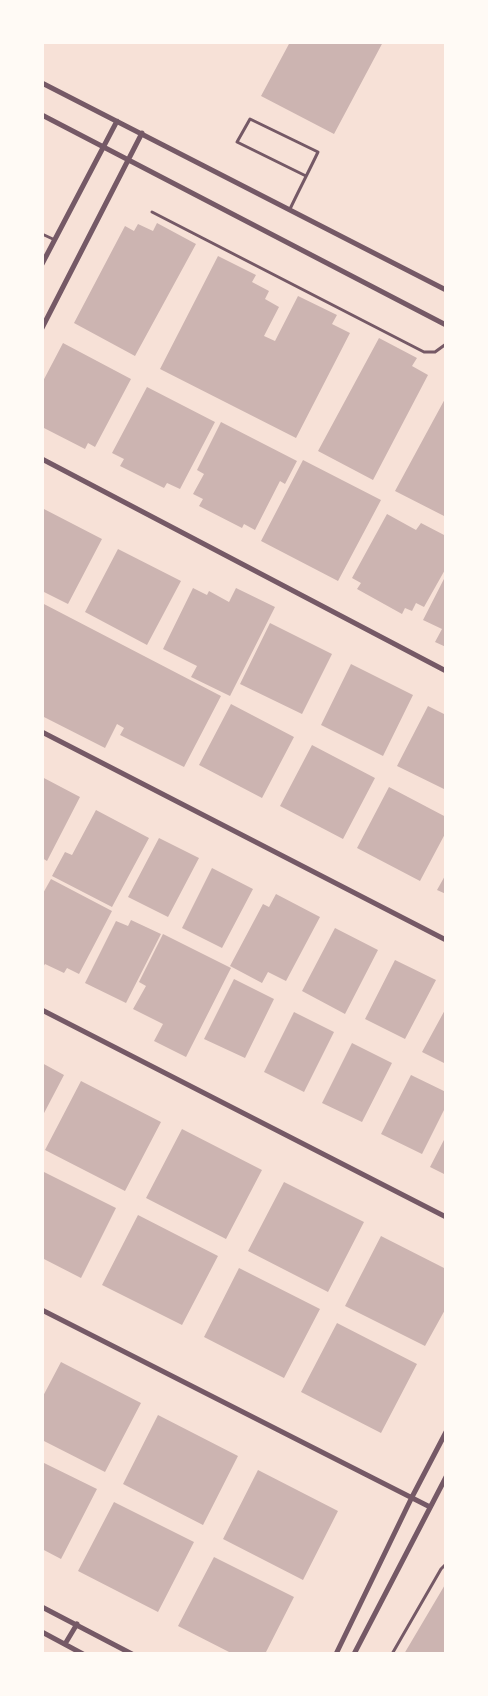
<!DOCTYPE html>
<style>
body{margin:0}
#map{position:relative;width:488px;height:1696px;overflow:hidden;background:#f7e1d7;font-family:Montserrat,sans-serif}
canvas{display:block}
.frame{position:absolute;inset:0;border:44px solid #fffaf5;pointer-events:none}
</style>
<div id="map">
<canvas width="488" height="1696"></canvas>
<div class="frame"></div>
</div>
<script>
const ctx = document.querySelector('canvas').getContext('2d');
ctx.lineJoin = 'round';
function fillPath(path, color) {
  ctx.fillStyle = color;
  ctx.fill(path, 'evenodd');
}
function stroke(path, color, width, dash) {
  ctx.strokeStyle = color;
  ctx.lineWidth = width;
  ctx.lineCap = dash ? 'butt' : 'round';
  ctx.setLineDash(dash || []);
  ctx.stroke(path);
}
const building = new Path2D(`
 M290,42H383L334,134L261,96Z
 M157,223L196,244L135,356L74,323L125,226L134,231L138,224L153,231Z
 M218,256L256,275L252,282L269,291L265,299L279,307L264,336L275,341L298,296L337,315L332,324L350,333L296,438L160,369Z
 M379,338L417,358L412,366L428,375L373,480L318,451Z
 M63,343L131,379L95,447L88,443L85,449L42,427L44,420L42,419V383Z
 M147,387L215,422L180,489L167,483L164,488L120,466L124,459L112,453Z
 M446,397V517L395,491Z
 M221,422L297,461L285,484L280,481L255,530L244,524L242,528L199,506L203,499L193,494L204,474L197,470Z
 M303,460L381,500L338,581L261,541Z
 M42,508L102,539L68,604L42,591Z
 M387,514L416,530L421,523L446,536V568L424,607L416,603L412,611L405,608L402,614L357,589L361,583L352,578Z
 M118,549L181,581L147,645L85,612Z
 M446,575V647L435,642L442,629L423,620Z
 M193,588L207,595L209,591L229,602L236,588L275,607L230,696L191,677L197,666L163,649Z
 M42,603L221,696L184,767L120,735L124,728L117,724L105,748L42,716Z
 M270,623L332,654L302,714L240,684Z
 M351,664L413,695L383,756L321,725Z
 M231,704L294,737L262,798L199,765Z
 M428,706L446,715V790L397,766Z
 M312,745L375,778L343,839L280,806Z
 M42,777L80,797L47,861L42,858Z
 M389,787L446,817V832L420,881L357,848Z
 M96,810L149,838L112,907L52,876L65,852L72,855Z
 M159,838L199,858L168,917L128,897Z
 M212,868L253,889L222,948L182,928Z
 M446,874V894L437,890Z
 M51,879L112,911L79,974L67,968L64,973L45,964L42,969V895Z
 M276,894L320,917L286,981L268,972L262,983L230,966L263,904L269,907Z
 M131,920L161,934L126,1003L85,983L116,921L128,926Z
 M335,928L378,950L345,1014L302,991Z
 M163,934L231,968L186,1057L154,1041L163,1024L133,1009L146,986L139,982Z
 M395,960L436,980L405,1039L365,1019Z
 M234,979L274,999L245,1058L204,1039Z
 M446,1008V1064L422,1052Z
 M294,1012L334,1032L304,1092L264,1072Z
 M352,1043L392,1063L362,1122L322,1103Z
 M42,1063L64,1075L42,1117Z
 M411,1075L446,1092V1106L422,1154L381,1134Z
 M81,1081L161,1122L125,1191L45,1150Z
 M182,1129L262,1170L226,1239L146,1198Z
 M446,1136V1175L430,1167Z
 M42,1171L116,1208L81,1278L42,1258Z
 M284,1182L364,1222L328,1292L248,1251Z
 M138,1215L218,1256L182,1325L102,1285Z
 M381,1236L446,1269V1308L425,1346L345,1306Z
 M239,1268L320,1309L284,1378L204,1337Z
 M337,1323L417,1364L381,1433L301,1392Z
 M61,1362L141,1403L105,1472L42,1440V1398Z
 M158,1415L238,1456L203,1525L123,1484Z
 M42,1462L97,1489L61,1559L42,1549Z
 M258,1470L338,1511L303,1580L223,1539Z
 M114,1502L194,1542L158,1612L78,1571Z
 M214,1557L294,1597L265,1654H233L178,1626Z
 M446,1583V1654H404Z`);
const service = new Path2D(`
 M290,209C299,190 309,171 318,152L250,119L237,142L306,176
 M152,212L424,352H435L446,344
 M42,234L55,240
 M392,1654L441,1569L446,1564`);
const minor = new Path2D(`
 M42,83L446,290
 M42,115L446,325
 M42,264L117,121
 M42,328L142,133
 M42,459L446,671
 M42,732L446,940
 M42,1010L446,1217
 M42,1310L430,1507
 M42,1607L132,1654
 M42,1632L83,1654
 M65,1644L77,1624
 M336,1654L412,1497L446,1432
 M354,1654L446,1477`);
fillPath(building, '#ccb4b1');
stroke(service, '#755966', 3);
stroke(minor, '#755966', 5);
</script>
